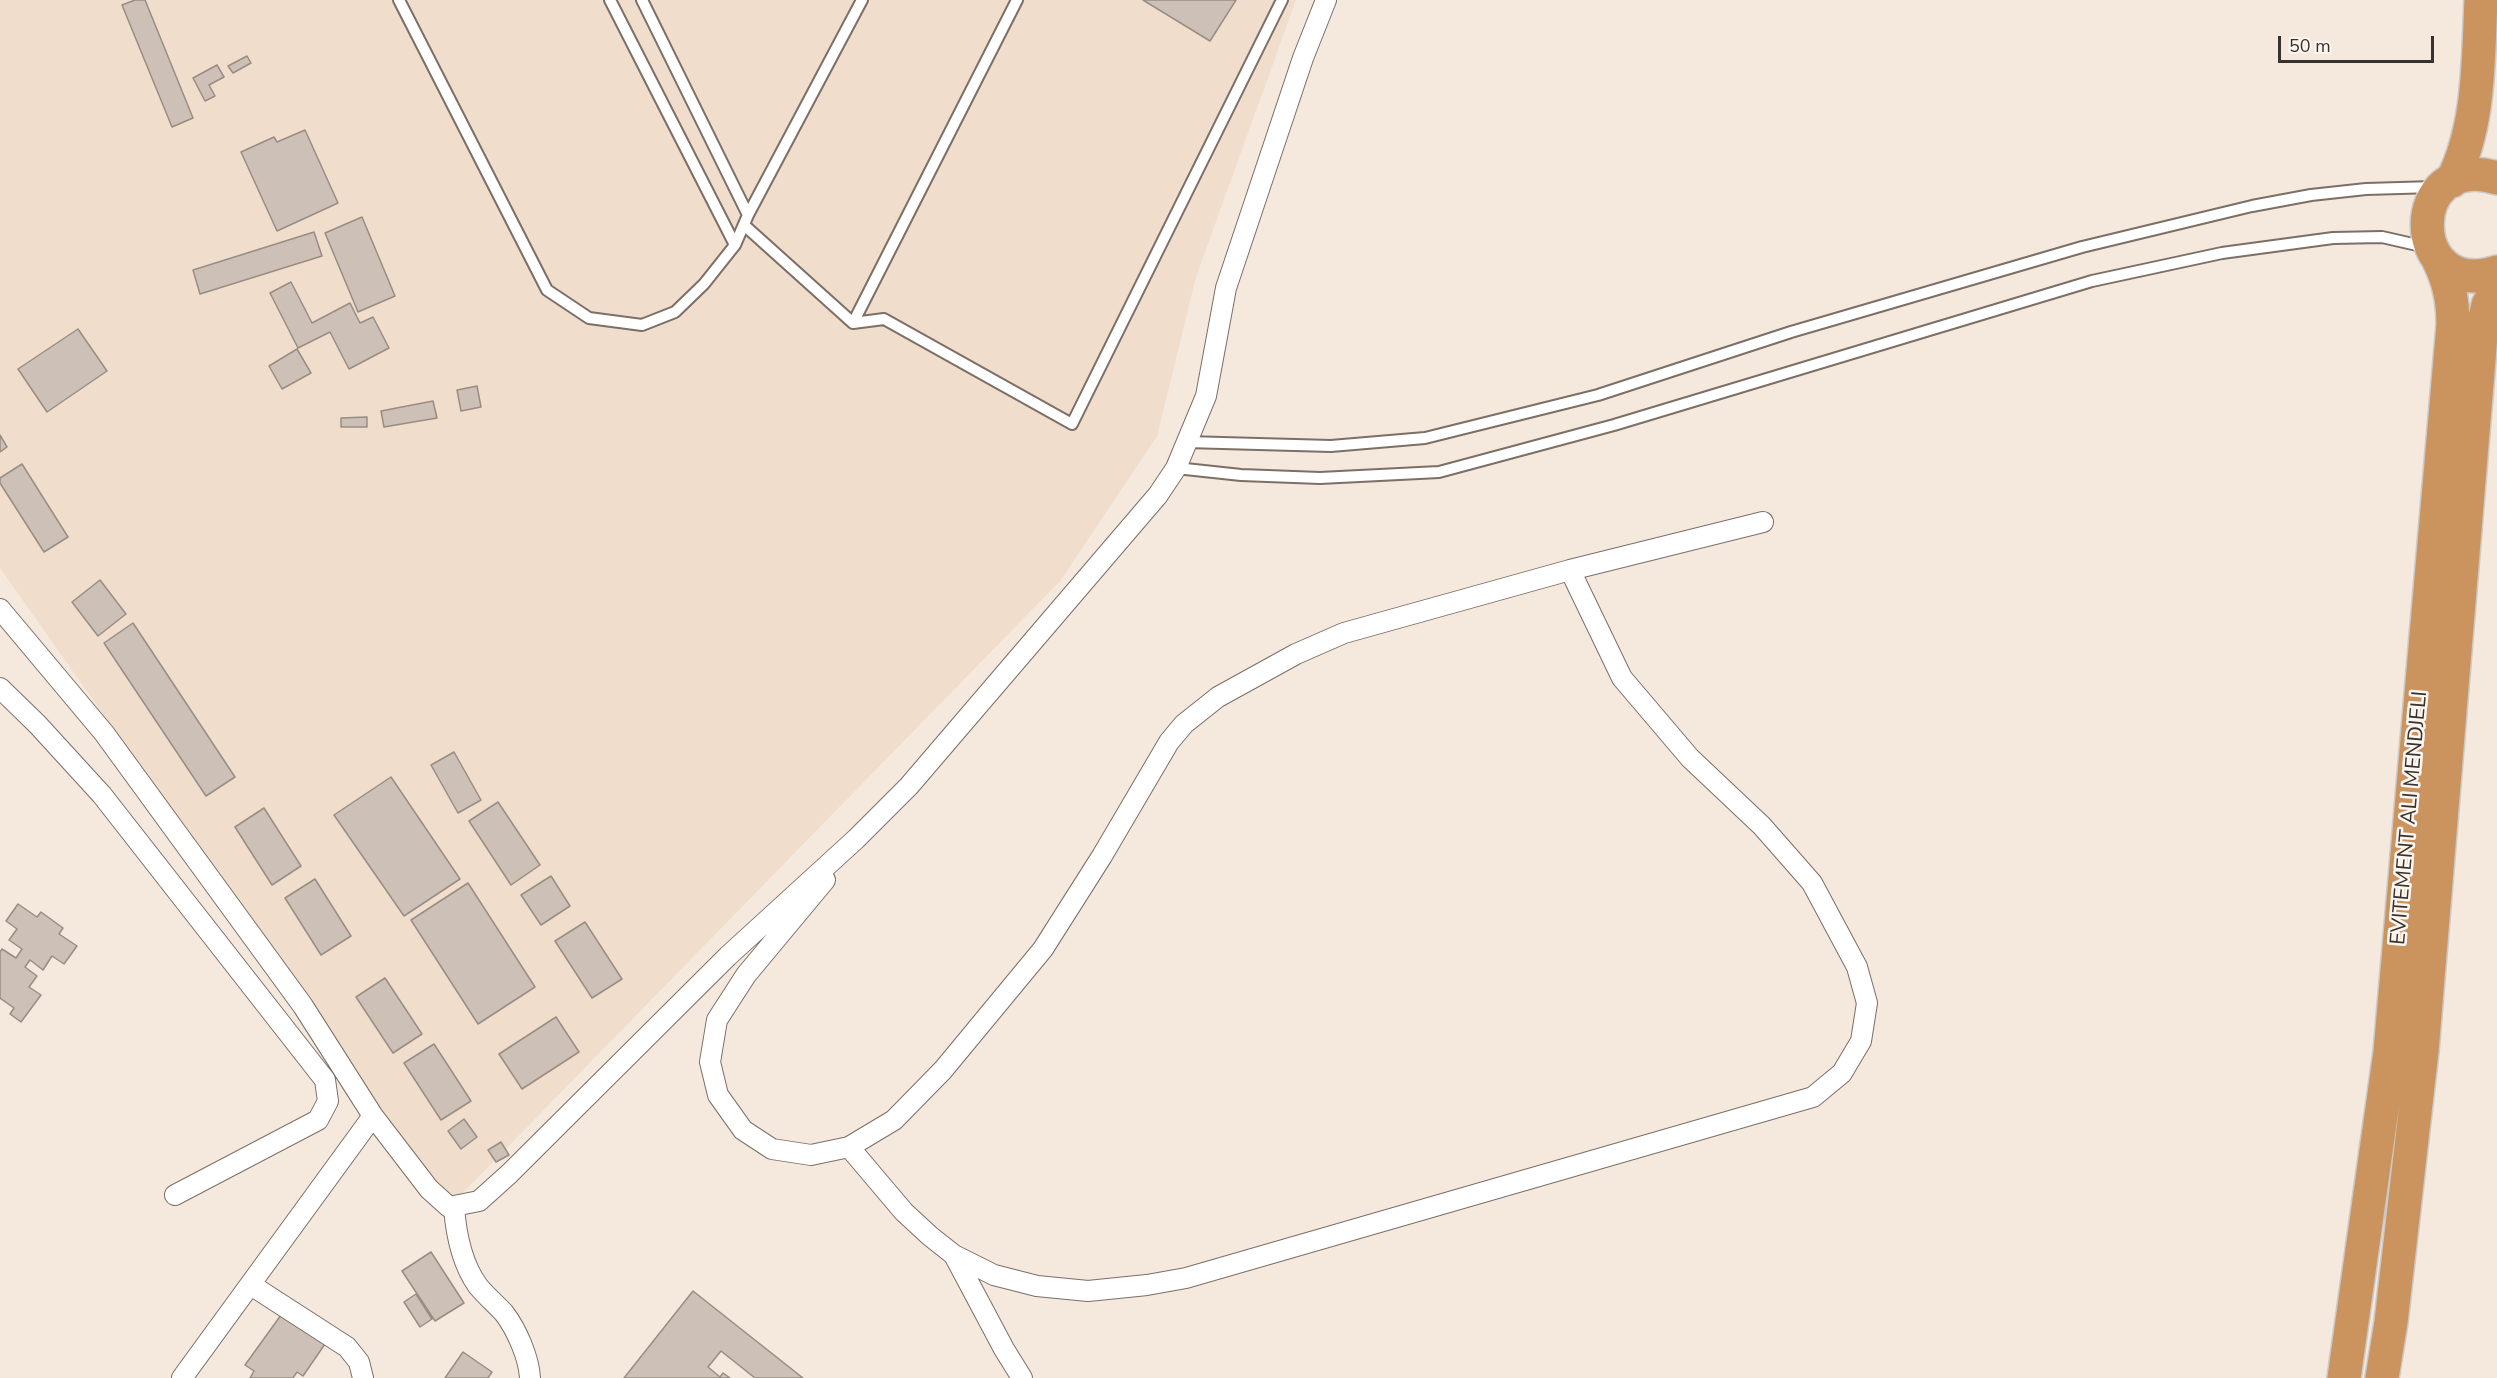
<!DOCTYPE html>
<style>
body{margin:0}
#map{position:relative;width:2497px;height:1378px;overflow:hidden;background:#f5e8dd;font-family:"Nunito Sans",sans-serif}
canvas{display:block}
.scale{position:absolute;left:2278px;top:36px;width:156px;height:27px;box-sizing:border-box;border:3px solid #37322e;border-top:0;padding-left:8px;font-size:18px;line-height:21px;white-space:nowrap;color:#37322e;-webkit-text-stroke:4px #fef6f0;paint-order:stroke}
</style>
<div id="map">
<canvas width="2497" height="1378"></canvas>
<div class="scale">50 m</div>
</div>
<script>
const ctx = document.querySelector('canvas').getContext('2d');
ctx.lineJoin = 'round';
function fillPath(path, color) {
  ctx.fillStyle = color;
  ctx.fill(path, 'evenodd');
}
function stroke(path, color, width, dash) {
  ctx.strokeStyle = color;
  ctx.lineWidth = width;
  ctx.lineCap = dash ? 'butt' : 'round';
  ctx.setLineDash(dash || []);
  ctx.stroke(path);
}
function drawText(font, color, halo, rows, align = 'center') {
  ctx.font = font + ' "Nunito Sans",sans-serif';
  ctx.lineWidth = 5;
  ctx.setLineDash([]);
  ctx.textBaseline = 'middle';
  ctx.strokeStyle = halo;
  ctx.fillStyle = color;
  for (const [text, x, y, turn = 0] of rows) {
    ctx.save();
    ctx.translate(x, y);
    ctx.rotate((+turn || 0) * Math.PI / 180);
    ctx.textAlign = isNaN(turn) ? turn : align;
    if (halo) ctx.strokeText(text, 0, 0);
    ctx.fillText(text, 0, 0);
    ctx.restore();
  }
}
const built = new Path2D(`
 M0,0H1296L1196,277L1157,436L1060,581L450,1206L0,568Z`);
const building = new Path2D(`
 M135,0H145L193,118L172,127L122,5Z
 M1143,0H1236L1210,41Z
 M247,56L251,63L233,73L228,66Z
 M217,65L224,77L209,85L215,96L205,101L193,78Z
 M305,130L338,203L277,231L241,152L274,137L277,142Z
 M362,217L395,296L358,312L325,233Z
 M314,232L322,256L200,294L193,270Z
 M291,282L312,323L350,303L360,323L373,317L389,348L349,369L330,332L298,348L270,293Z
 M78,329L107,371L47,412L18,369Z
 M297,349L311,373L282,389L269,366Z
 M477,386L481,407L461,411L457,390Z
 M433,401L437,418L384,427L381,411Z
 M367,417V427H341V418Z
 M0,435L7,447L0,452Z
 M22,464L68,537L44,552L0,483V478Z
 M100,580L126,614L98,636L72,602Z
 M133,623L235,777L206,796L104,643Z
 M454,752L481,800L458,813L431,765Z
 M391,777L460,879L404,916L334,815Z
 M498,802L540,865L511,885L469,821Z
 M264,808L301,866L272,885L235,827Z
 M551,876L570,906L541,925L521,895Z
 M315,879L351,936L321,955L285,898Z
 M468,883L535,987L478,1024L411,920Z
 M18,904L37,917L41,912L63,928L59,934L77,946L64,964L52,956L43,970L30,960L25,967L37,976L29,987L41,995L21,1022L10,1014L14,1008L0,998V952L2,949L16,958L22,949L9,940L17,929L6,921Z
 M585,922L622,979L592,998L555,941Z
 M385,978L422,1034L393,1053L356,997Z
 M556,1017L579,1052L522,1089L499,1054Z
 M434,1044L471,1101L441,1120L404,1063Z
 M464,1119L477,1137L461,1149L448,1131Z
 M501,1142L509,1155L496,1162L488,1150Z
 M431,1252L464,1303L435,1321L402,1271Z
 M693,1291L803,1378H755L721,1351L708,1367L720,1377L723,1373L730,1378H624Z
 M416,1294L432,1319L420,1327L404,1302Z
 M281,1315L325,1344L303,1376L297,1372L293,1378H250L254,1371L245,1365Z
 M463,1352L492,1372L488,1378H445Z`);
const service = new Path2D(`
 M399,0L547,290L589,318L642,325L675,312L704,284L735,245L748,215L862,0
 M610,0L735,245
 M642,0L748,215
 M744,225L853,323
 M853,323L884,319L1072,424L1282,0
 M853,323L1017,0
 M1186,442L1331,446L1425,438L1598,395L1791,332L2082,247L2252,206L2311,195L2366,189L2434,187
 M1176,468L1241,475L1320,478L1439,472L1614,425L2092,281L2222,253L2333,238L2382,237L2426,247`);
const minor = new Path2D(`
 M0,609L104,733L303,1006L373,1116L429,1189L449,1207L479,1201L509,1174L728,956L856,839L909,786L1158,495L1176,468L1206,396L1226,288L1303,58L1326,0
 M0,688L38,725L102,795L325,1080L328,1101L318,1120L175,1195
 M825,880L746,975L717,1020L710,1062L718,1095L743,1130L772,1149L811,1155L849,1147L894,1120L943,1070L1043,949L1102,856L1169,742L1184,724L1218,697L1296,654L1344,633L1570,570L1763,522
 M849,1147L904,1212L930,1236L954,1255L994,1275L1037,1286L1088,1291L1147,1285L1186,1278L1813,1097L1842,1073L1861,1041L1867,1003L1857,967L1812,883L1762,826L1690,758L1622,678L1570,570
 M454,1207C456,1234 462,1264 478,1286C486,1296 496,1304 504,1313C517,1330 529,1358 530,1378
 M954,1255L1004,1349L1022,1378
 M251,1285L347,1347L359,1362L363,1378
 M182,1378L373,1116`);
const trunk = new Path2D(`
 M2497,178C2403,149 2405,302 2497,272
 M2452,181C2480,126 2478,60 2481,0
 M2344,1378L2390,1052L2453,325C2453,300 2449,281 2438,259
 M2382,1378L2391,1322L2422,1051L2481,335L2488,305L2497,290`);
const streetNames = [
 ["EVITEMENT ALI MENDJELI",2410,818,-85]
];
fillPath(built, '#f0ddcc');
fillPath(building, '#cdc0b6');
stroke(building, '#998d83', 1.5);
stroke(service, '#7b6f66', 14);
stroke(minor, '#7b6f66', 22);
stroke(trunk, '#cbcac9', 36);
stroke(service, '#fff', 10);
stroke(minor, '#fff', 20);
stroke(trunk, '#cb945e', 33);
drawText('21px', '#37322e', '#fef6f0', streetNames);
</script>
